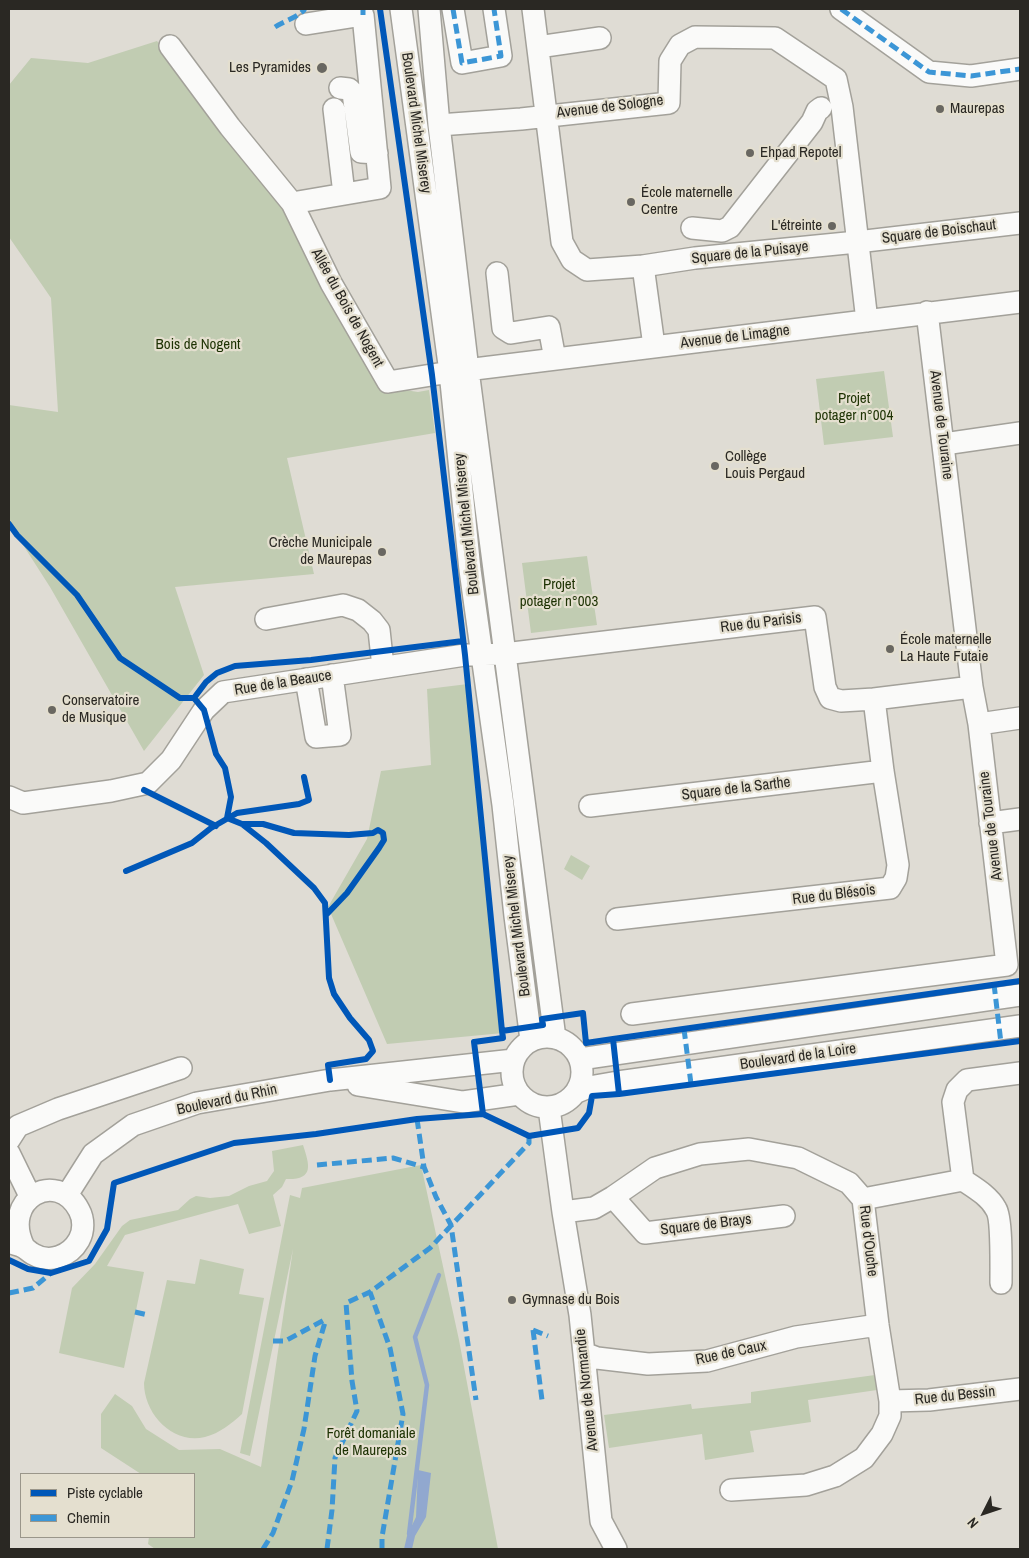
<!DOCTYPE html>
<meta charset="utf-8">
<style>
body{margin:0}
#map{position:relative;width:1029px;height:1558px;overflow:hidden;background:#dfdcd4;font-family:"Archivo Narrow",sans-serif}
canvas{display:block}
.frame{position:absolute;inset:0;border:10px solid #2a2823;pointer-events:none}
.legend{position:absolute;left:20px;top:1473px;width:175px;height:65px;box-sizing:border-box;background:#e4dfcf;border:1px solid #9a968a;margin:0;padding:6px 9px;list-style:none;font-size:15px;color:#2a2823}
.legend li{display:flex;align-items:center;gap:10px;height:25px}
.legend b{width:25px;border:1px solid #9a968a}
.north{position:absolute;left:959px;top:1488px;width:50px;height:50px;-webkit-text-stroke:4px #e4dfcf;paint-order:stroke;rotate:229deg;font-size:14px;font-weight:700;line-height:20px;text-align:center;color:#2a2823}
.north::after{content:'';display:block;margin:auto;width:18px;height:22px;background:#2a2823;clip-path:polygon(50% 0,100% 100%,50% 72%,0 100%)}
</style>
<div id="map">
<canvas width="1029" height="1558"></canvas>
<div class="frame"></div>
<ul class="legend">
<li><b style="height:6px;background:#0057b8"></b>Piste cyclable</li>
<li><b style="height:6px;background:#3c96d6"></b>Chemin</li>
</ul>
<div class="north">N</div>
</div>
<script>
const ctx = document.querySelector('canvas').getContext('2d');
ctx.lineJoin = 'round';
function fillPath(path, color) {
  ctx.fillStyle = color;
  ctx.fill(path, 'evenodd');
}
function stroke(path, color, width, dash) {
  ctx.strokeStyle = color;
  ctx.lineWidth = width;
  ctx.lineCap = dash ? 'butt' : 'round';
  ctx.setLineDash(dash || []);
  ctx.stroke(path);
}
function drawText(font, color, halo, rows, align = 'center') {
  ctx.font = font + ' "Archivo Narrow",sans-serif';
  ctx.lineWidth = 4.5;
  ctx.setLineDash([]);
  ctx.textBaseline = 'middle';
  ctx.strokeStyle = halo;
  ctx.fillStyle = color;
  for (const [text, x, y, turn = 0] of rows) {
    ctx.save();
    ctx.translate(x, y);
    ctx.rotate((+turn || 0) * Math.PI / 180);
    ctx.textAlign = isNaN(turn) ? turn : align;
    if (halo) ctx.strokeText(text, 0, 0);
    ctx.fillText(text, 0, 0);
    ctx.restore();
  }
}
const green = new Path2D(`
 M157,41L299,217L351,337L378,386L418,392L429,390L435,433L287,458L314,574L175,587L204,675L144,751L50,587L9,523V405L58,412L51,298L9,237V85L31,58L88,63Z
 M884,371L893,437L824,445L816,379Z
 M587,556L597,625L531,633L522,563Z
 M468,684L503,1033L387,1044L328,907L367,839L381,771L431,765L427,689Z
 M571,855L590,866L582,880L564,869Z
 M303,1145C310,1166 314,1180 286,1179L282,1187L273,1195L281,1226L249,1234L238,1204L125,1235L107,1266L144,1272L124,1368L59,1353L72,1288L95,1264L122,1226L130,1220L178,1210L190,1199L196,1196L210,1198L229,1196L249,1186L267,1181L274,1171L272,1151Z
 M421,1165L459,1340L498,1549H155L148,1544L149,1537H194V1474H141L101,1448V1414L115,1394L132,1406L146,1429L179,1450L220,1449L261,1467L293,1249L250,1456L240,1453L290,1195L300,1198L302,1188Z
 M200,1259L244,1269L239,1294L264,1298L242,1414C231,1424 220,1433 205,1437C173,1445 144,1414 144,1383L167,1280L195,1284Z
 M875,1375L877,1390L808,1400L811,1422L750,1431L754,1452L705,1460L702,1434L609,1448L604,1415L691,1404L692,1409L751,1403V1392Z`);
const water = new Path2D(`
 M418,1470L431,1473L426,1517L415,1536L412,1549H404L407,1536L416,1517Z`);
const stream = new Path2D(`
 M409,1534L427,1385L415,1337L439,1275`);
const minor = new Path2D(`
 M401,9L450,372L470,570L503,805L515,916L531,1040
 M429,9L439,125L468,370L555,1038
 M453,9L462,63L501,56L494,9
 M533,9L562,242L572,260L587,270L643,266L654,346
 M841,9L929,72L971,76L1020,69
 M170,46L230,127L292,203L331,283L388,382L450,372L1020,302
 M538,47L600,38
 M340,88L349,89L353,93L361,152L377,153
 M334,109L344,194
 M439,125L521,119L669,103L670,61L680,45L695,37L775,38L836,79L842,107L867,321
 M292,203L380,188L363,15L306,24
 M692,228L722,231L730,227L812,122L817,111L821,108
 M643,266L695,258L857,242L1020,223
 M497,273L503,328L511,333L549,327L555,359
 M944,444L1020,433
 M266,619L343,605L358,610L372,621L379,630L383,667
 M306,679L316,737L340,735L332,675
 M979,724L1020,718
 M9,797L23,803L111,791L148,783L171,760L204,710L223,692L465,655L504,654L815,617L825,687L830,698L841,701L874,699L972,687
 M590,806L883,771
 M990,823L1020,819
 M617,919L890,888L896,878L898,865L883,771L874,699
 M632,1014L1007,965L979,724L972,687L927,312
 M512 1072a35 35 0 1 1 70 0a35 35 0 1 1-70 0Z
 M580,1059L1020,995
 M358,1085L463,1102L519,1094
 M577,1092L589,1087L618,1082L1020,1026
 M549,1108L563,1212L580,1315L601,1521L616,1549
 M9,1140L18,1126L58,1109L181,1068
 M9,1153L30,1196
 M963,1180C975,1188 989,1196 996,1209C1002,1218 1001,1269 1001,1283
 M67,1195L93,1154L133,1125L197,1103L330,1080L514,1060
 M613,1197L645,1233L784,1216
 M863,1199L963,1180L953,1102L957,1090L967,1080L1020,1073
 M563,1212L594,1208L613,1197L655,1168L700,1154L749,1149L798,1158L849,1183L863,1199L878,1325L890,1401V1416L882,1434L864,1458L835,1476L806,1485L731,1490
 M9,1242C13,1244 19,1245 23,1247C27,1249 29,1252 33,1254C50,1264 70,1256 79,1240C84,1231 84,1219 79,1210C57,1168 0,1199 24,1247
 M584,1353L597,1358L648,1364L707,1361L796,1337L878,1325
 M890,1401L929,1400L1020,1389`);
const quiet = new Path2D(`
 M363,9V15
 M453,9L462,63L501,56L494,9
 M841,9L929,72L971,76L1020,69
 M275,27C286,20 297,18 305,9
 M994,984L1001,1043
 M684,1029L691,1084
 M417,1119L424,1167L436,1197L451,1225L476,1400
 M317,1165L393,1158L424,1167
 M9,1293L33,1288L51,1273
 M135,1312L148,1315
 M533,1330L542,1400
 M533,1330L548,1336
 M273,1341H285L326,1319
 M263,1549L273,1533L292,1481L304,1429L315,1356L326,1319
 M327,1549L332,1510L335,1458L357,1411L352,1381L346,1303L370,1292
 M382,1549V1537L403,1414L390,1348L370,1292L430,1248L529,1143V1136`);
const cycleway = new Path2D(`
 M380,9L432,375L465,655L502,1031
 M9,524L17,535L77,595L120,658L180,698H194L204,710L216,754L225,768L231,797L227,818L242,824L266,843L314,888L325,903L329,978L334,994L350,1018L369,1040L373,1051L366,1059L328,1065L330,1080
 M194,698L206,682L217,673L235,666L311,660L463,641
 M144,790L216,826
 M242,824H263L294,833L349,835L373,833L378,830L383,833L384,840L379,848L347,893L326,915
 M126,871L192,843L211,828L237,813L299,804L309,800L304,777
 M613,1039L1020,981
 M619,1094L613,1039L586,1043L583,1013L542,1019L543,1025L502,1031L503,1038L474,1042L483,1114L529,1136L578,1128L589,1113L592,1096L619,1094L1020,1041
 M9,1260L28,1269L51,1273L89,1261L107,1229L114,1183L234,1143L316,1134L417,1119L483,1114`);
const markers = [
 [322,68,6,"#696761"],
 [940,109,5,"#696761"],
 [750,153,5,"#696761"],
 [631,202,5,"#696761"],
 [832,226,5,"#696761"],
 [715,466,5,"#696761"],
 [382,552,5,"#696761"],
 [890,649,5,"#696761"],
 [52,710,5,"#696761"],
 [512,1300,5,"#696761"]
];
const poiNames = [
 ["Les Pyramides",311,68,"right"],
 ["Maurepas",950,109],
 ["Ehpad Repotel",760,153],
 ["École maternelle",641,193],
 ["Centre",641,210],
 ["L'étreinte",822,226,"right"],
 ["Collège",725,457],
 ["Louis Pergaud",725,474],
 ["Crèche Municipale",372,543,"right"],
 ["de Maurepas",372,560,"right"],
 ["École maternelle",900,640],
 ["La Haute Futaie",900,657],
 ["Conservatoire",62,701],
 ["de Musique",62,718],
 ["Gymnase du Bois",522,1300]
];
const streetNames = [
 ["Avenue de Sologne",610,107,-7],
 ["Boulevard Michel Miserey",416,123,82],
 ["Square de Boischaut",939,232,-7],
 ["Square de la Puisaye",750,253,-6],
 ["Allée du Bois de Nogent",347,308,61],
 ["Avenue de Limagne",735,337,-7],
 ["Avenue de Touraine",941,425,83],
 ["Boulevard Michel Miserey",467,524,-96],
 ["Rue du Parisis",761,623,-7],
 ["Rue de la Beauce",283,683,-9],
 ["Square de la Sarthe",736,789,-7],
 ["Avenue de Touraine",991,826,-97],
 ["Rue du Blésois",834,895,-7],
 ["Boulevard Michel Miserey",517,926,-97],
 ["Boulevard de la Loire",798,1057,-8],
 ["Boulevard du Rhin",227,1100,-12],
 ["Square de Brays",706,1225,-7],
 ["Rue d'Ouche",868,1241,83],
 ["Rue de Caux",731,1353,-12],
 ["Avenue de Normandie",587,1390,-96],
 ["Rue du Bessin",955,1396,-6]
];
const parkNames = [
 ["Bois de Nogent",198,345],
 ["Projet",854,399],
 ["potager n°004",854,416],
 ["Projet",559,585],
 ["potager n°003",559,602],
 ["Forêt domaniale",371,1434],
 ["de Maurepas",371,1451]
];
fillPath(green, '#c1ccb2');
fillPath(water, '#91a8cf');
stroke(stream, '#91a8cf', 4.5);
stroke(minor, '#a3a19a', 24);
stroke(minor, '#fafaf9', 21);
stroke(quiet, '#3c96d6', 5, [10, 5]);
stroke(cycleway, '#0057b8', 6);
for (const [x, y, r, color] of markers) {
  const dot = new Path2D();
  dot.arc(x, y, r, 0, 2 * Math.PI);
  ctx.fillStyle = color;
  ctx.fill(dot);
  stroke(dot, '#e4dfcf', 2);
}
drawText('15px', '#2a2823', '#e4dfcf', poiNames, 'left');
drawText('15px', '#2a2823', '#e4dfcf', streetNames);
drawText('15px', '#1d3203', '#e4dfcf', parkNames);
</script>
